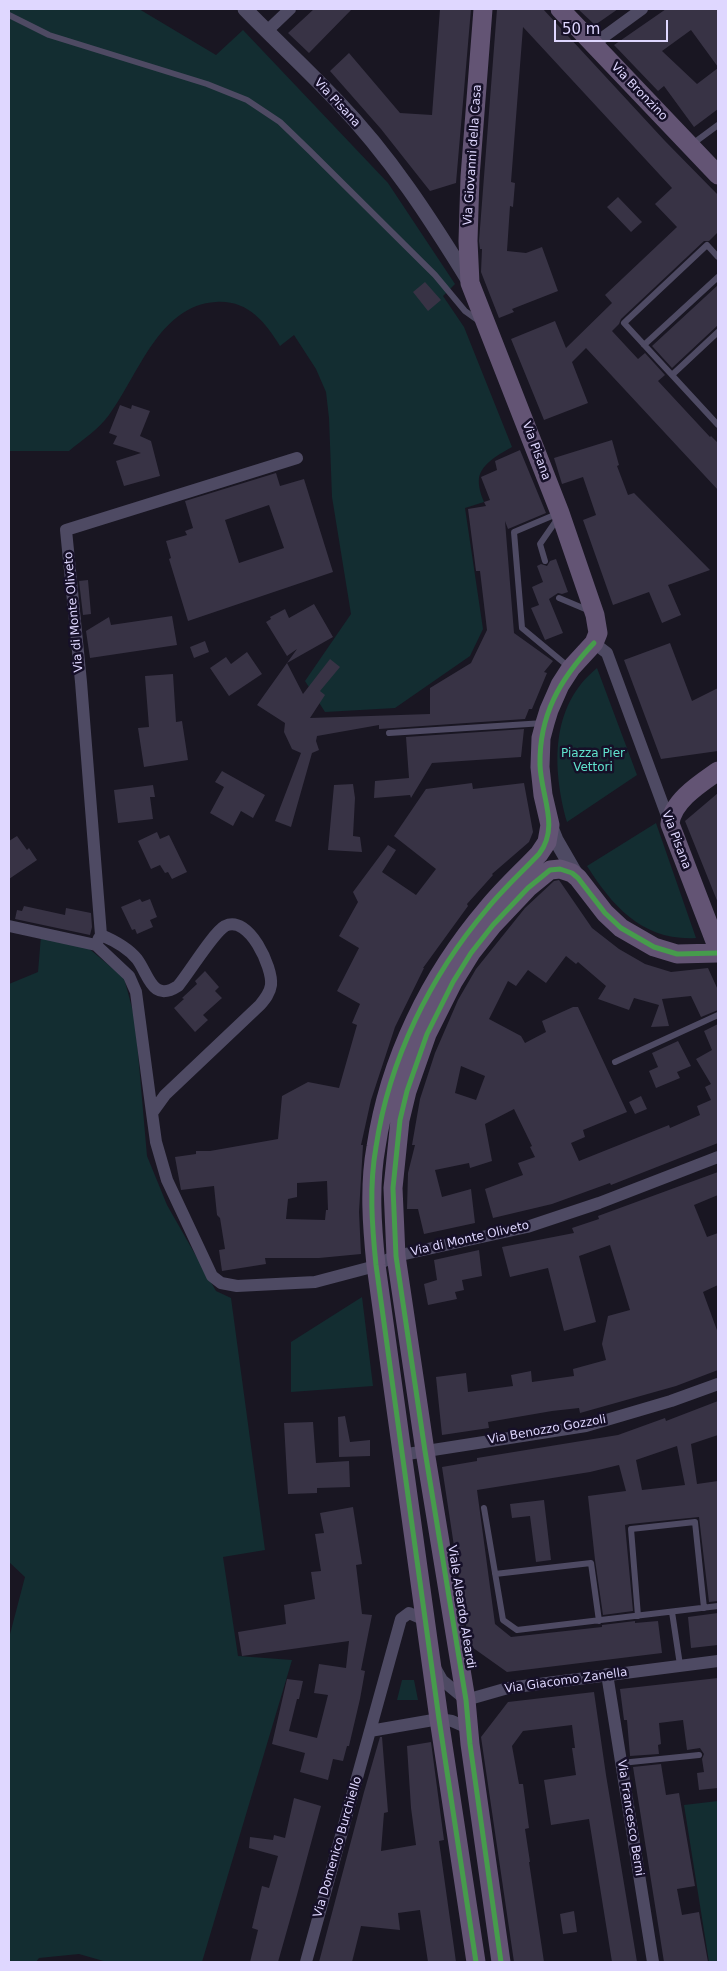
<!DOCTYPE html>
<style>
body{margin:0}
#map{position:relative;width:727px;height:1971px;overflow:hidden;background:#191622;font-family:"DejaVu Sans",sans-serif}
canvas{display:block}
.frame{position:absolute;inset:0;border:10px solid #dfd7ff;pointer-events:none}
.scale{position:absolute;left:554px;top:20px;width:114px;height:22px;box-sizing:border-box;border:2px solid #dfd7ff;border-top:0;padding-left:6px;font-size:15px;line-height:18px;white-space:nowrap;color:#dfd7ff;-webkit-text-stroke:4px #161028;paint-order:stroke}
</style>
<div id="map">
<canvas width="727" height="1971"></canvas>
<div class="frame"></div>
<div class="scale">50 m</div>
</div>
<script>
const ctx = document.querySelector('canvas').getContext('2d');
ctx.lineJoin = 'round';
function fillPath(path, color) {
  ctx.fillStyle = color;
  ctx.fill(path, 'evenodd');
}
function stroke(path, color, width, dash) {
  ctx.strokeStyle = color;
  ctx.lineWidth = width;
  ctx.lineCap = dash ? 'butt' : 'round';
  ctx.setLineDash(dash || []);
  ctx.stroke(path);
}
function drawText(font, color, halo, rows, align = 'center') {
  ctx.font = font + ' "DejaVu Sans",sans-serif';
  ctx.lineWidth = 5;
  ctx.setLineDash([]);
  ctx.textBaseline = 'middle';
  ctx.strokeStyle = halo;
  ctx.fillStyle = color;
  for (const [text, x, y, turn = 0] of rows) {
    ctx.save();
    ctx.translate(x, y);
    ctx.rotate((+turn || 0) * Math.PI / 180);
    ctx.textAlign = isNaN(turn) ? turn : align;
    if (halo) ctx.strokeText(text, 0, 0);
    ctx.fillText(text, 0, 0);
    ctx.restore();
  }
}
const green = new Path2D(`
 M9,9H139L216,55L243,30L388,183L455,284L443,296L464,327L512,447C501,453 481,464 479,478C478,486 481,495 484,502L465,508L483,629L470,656L395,708L325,712L305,681L351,614L332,497L329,418L326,392L316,369L294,335L280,346C265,322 248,300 216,302C159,305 138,376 109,415C99,429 82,440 69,451H9Z
 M597,668L637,775L567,822C552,768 550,706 597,668Z
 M656,823L696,938C643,941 613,907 587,866Z
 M41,936L86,946L124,978L135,1019L147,1156L167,1205L216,1291L231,1298L265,1550L223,1557L238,1656L292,1660L202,1962H107L79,1954L39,1958L36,1962H9V1638L25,1577L9,1562V984L38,972Z
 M362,1297L373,1386L291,1392V1342Z
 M402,1680H414L418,1700H397Z
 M718,1801V1962H709L684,1805Z`);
const building = new Path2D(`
 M314,9H352L309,53L288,33Z
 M440,9H471L456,183L430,191L381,129L330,71L349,53L400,113L432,115Z
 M497,9H543L665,141L718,195V232L709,241H704L621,319L619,324L612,331L638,359L645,353L665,375L658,381L710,437L711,436L718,443V490L586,348L572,362L588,403L544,420L511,339L555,321L566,348L612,303L605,295L677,227L655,204L672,188L523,27L511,182L515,183L513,207L510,206L507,251L526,253L542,247L558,291L512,309L514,312L499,318L481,272L482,249H480L479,241Z
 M578,9H618L595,25Z
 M666,9H718V67L691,30L662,51L697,84L718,68V109L694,127L664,86L658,91L614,45Z
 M618,197L642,222L631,232L607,207Z
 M425,282L441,300L428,311L413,292Z
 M718,285V325L672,368L652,346Z
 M120,405L131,409L132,405L150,411L140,436L151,441L160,476L124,486L116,461L141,453L113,444L117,436L109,433Z
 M612,440L619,465L617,466L628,495L634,493L710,570L668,585L681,615L662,623L649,592L613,605L583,520L596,515L583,477L562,484L554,458Z
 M520,450L546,513L508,529L505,521L514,633L553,661L544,672L547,673L532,709H529L525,719L379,729V725L317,736L316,741L319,750L312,753L291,827L275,821L301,753L292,749L284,732L285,723L257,705L287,663L303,694L330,659L340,667L320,691L325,695L310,718L430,714V688L471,663L487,630L480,571H476L468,509L486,506L484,502L490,500L481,477L497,470L495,461Z
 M276,473L280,486L304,479L333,572L188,621L169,559L171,558L166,541L187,535L185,531L193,528L185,501ZM269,505L284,548L239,563L225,520Z
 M556,559L568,592L562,594L558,593L549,599L563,633L545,640L531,608L539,605L532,587L543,582L537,566L541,564L547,566L550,561Z
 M88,580L91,614L83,615L79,581Z
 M314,604L333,637L287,663L297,649L287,656L266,622L271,619L270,617L285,609L289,618Z
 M172,616L177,645L90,658L86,631L109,617L111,625Z
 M205,641L209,652L194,658L190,647Z
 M670,643L692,701L718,688V751L661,759L624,660Z
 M247,652L262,674L229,696L210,668L226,657L231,664Z
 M173,674L176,722L182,721L188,760L144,767L138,728L149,727L145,676Z
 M524,729L521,757L432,763L411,798L410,795L374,798L375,781L409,778L406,737Z
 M222,771L265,795L253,818L241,811L233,826L210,813L224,787L215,782Z
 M472,783L473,789L524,783L533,832L529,842L492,874L493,875L467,904L468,906L423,968H424L395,1027L371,1100L361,1145H363L359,1212L361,1254L319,1258H265L266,1264L222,1271L219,1250L225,1249L220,1218L217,1215L214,1186L181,1190L175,1157L196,1154V1151H210L278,1139L282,1096L308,1082L339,1088L357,1025L352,1023L360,1004L337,991L359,948L339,936L358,902L353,892L388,845L396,850L382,872L416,895L436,869L394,836L426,789ZM327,1181L328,1210H326L325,1220L286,1219L288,1199L297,1197V1183Z
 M353,784L355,798L353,836L360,837L362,852L328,850L334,785Z
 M153,785L155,797H150L153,819L118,823L114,790Z
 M718,793V903L685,821Z
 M157,832L160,839L169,835L187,872L172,879L168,872L165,873L160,865L151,869L138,841Z
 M17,836L27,850L29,848L37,860L9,879V841Z
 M559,880L592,928L619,949L645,964L671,972L708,968L718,990V1010L701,1017L691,996L662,999L669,1026L651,1027L659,1005L634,998L629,1010L598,999L606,986L578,962L576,964L566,956L546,983L528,970L516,986L508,981L489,1019L521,1036L525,1043L546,1032L542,1021L573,1007H578L627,1112L583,1130L585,1137L571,1143L579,1161L669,1125L670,1128L700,1115L697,1106L711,1100L705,1087L711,1084L696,1059L712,1050L704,1031L718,1024V1143L611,1185L610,1183L552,1204L493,1218L485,1189L523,1175L518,1163L535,1157L530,1147L532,1146L514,1109L485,1124L492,1161L470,1168L469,1163L435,1170L442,1197L471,1189L475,1223L424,1234L418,1209H407L408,1173L415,1145H412L420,1099L435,1053L458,1000L476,969L525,908L554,881ZM461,1066L485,1076L476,1100L455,1093Z
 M140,899L142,902L150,899L157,917L150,920L153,927L137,934L135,929L132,930L121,907Z
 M24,906L65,915L66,908L91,913L92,927L90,935L15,919L17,910L22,911Z
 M205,971L219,987L215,991L222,998L203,1015L208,1020L195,1032L174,1008L184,999L182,998L197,984L195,981Z
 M678,1041L691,1066L677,1072L680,1078L656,1088L649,1071L658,1067L652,1053Z
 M641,1096L647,1109L635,1114L629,1102Z
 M718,1172V1195L694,1205L707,1237L718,1233V1285L703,1292L718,1333V1370L676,1386L580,1413L579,1408L552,1411L488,1422L489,1428L442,1435L436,1377L466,1373L468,1392L513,1386L511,1375L531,1371L532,1382L574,1376L573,1369L606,1360L602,1344L608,1316L630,1310L610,1245L579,1256L596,1322L564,1331L548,1268L510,1277L502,1247L574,1233L572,1228L599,1219L598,1216Z
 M479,1250L482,1276L462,1280L464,1290L455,1292L457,1299L428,1305L424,1284L437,1280L434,1260Z
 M718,1401V1435L691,1444L697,1484L718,1481V1601L709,1602L699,1517L630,1524L625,1525L633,1611L603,1615L595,1560L588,1496L626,1491L619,1465L590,1472L477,1490L495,1624L511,1637L602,1627V1625L635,1621V1623L658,1621L662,1653L507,1672L469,1645L442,1467L477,1461V1458L618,1435L665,1418L666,1421ZM677,1446L685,1485L642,1490L636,1460Z
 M345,1416L350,1442L370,1440V1456L339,1457L338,1417Z
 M313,1422L316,1463L349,1461L350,1487L317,1488V1493L288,1494L284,1423Z
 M544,1500L551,1560L536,1562L530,1516L512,1518L510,1504Z
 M353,1507L362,1564L356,1565L362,1614L372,1615L361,1670L365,1671L360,1699L349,1746H347L343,1761L333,1759L328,1780L300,1772L305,1753L272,1744L287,1679L303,1681L299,1699H297L289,1731L317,1738L328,1695L314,1693L319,1664L346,1668L349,1641L242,1656L238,1632L286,1624L284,1605L315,1599L311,1572L321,1571L315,1534L324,1533L320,1513Z
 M718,1613V1645L691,1648L688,1617Z
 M718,1678V1788L699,1790L697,1773L704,1772L702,1759L704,1754L700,1748L687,1750L683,1720L659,1723L661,1744L658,1745L659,1754L630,1756L627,1720H624L620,1689Z
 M594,1692L606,1775L637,1962H612L589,1819L551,1825L544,1780L576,1775L572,1748H575L572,1725L523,1731L512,1746L519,1784H523L529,1828L525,1829L530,1862H529L544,1962H514L481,1737L508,1702Z
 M380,1737H382L388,1812L384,1813L381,1851L416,1845L411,1808L407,1746L431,1742L444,1840L439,1841L456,1962H428L420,1910L398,1913L400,1930L361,1926L352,1962H319L364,1792Z
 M661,1764L666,1795L679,1793L695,1886L677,1889L682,1915L699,1912L708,1962H664L633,1767Z
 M294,1798L321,1806L297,1895L278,1962H250L258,1930L252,1928L262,1886L269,1888L278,1856L249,1848L250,1837L273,1840L274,1835L285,1838Z
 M574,1911L577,1932L563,1934L560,1914Z`);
const service = new Path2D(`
 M9,15L49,35L207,84L247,100L280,122L310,151L435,275L465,311L479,321
 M691,145L718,125
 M718,257L707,245L624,323L718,425
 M644,345L718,277
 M672,375L718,332
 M559,513L514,532L522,628L570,668
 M545,561L540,544L558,518
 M559,598L590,611
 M389,733L544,723
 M615,1062L718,1015
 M484,1508L503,1620L517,1630L718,1606
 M495,1574L591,1563L599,1621
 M672,1612L680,1665
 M638,1616L631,1529L695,1522L704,1608
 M621,1763L699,1755`);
const minor = new Path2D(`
 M267,31L290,9
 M594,44L642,9
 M297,458L66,530L81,682L101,935C113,940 128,948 137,959C149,975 152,1003 178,986C189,973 213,933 225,926C249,914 273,968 271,985C270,993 265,999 260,1005L165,1095L152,1113L156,1142L167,1180L212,1276L221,1283L237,1286L315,1282L368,1268L396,1256L527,1227L599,1203L718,1157
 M594,643L607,653L670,824
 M9,926L96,945L99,938
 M96,945L129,976L136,992L152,1113
 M401,1455L586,1426L671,1401L718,1384
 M434,1666L442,1680L466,1700L508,1688L718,1661
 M607,1674L653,1962
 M370,1731L439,1719L452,1721L468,1728
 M306,1962L401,1619L409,1613L425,1620`);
const tertiary = new Path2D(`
 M245,9C275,40 307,69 337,101C390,156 430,218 470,283
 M550,825L556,840L578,878`);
const primary = new Path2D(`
 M560,9L718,175
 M718,771C701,783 672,801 670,824L718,949
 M476,1962L439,1719L376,1265C372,1226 369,1186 376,1147C389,1060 430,976 487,909C503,889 522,872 539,854L547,842L550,825L543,795L540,767L541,738L545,723L549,710L560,685L571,668L594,643L598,633L595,615L560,513L470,283L468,241L470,177L483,9
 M501,1962L470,1744L466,1700L425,1451L396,1256L393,1188L400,1120L407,1091L427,1034L453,982L471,953L493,925L528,888L550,870L560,869L572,873L578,878L605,913L621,928L654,947L677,954L718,953`);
const cycleway = new Path2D(`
 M476,1962L439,1719L376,1265C372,1226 369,1186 376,1147C389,1060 430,976 487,909C503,889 522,872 539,854C560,827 541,796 540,765C539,715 560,679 594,643
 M501,1962L470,1744L466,1700L425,1451L396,1256L393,1188L400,1120L407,1091L427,1034L453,982L471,953L493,925L528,888L550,870L560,869L572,873L578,878L605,913L621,928L654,947L677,954L718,953`);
const streetNames = [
 ["Via Bronzino",639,92,46],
 ["Via Pisana",337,103,47],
 ["Via Giovanni della Casa",473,155,-86],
 ["Via Pisana",536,451,70],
 ["Via di Monte Oliveto",74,612,-95],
 ["Via Pisana",676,840,69],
 ["Via di Monte Oliveto",470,1239,-13],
 ["Via Benozzo Gozzoli",547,1430,-10],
 ["Viale Aleardo Aleardi",461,1607,81],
 ["Via Giacomo Zanella",566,1681,-8],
 ["Via Francesco Berni",630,1818,81],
 ["Via Domenico Burchiello",338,1847,-74]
];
const parkNames = [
 ["Piazza Pier",593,754],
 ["Vettori",593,768]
];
fillPath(green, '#132d31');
fillPath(building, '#383345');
stroke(service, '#4e4a63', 6);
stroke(minor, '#4e4a63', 12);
stroke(tertiary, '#4e4a63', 15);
stroke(primary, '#635474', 19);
stroke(cycleway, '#469c4c', 5);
drawText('12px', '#dfd7ff', '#161028', streetNames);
drawText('12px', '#60e2cd', '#161028', parkNames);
</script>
